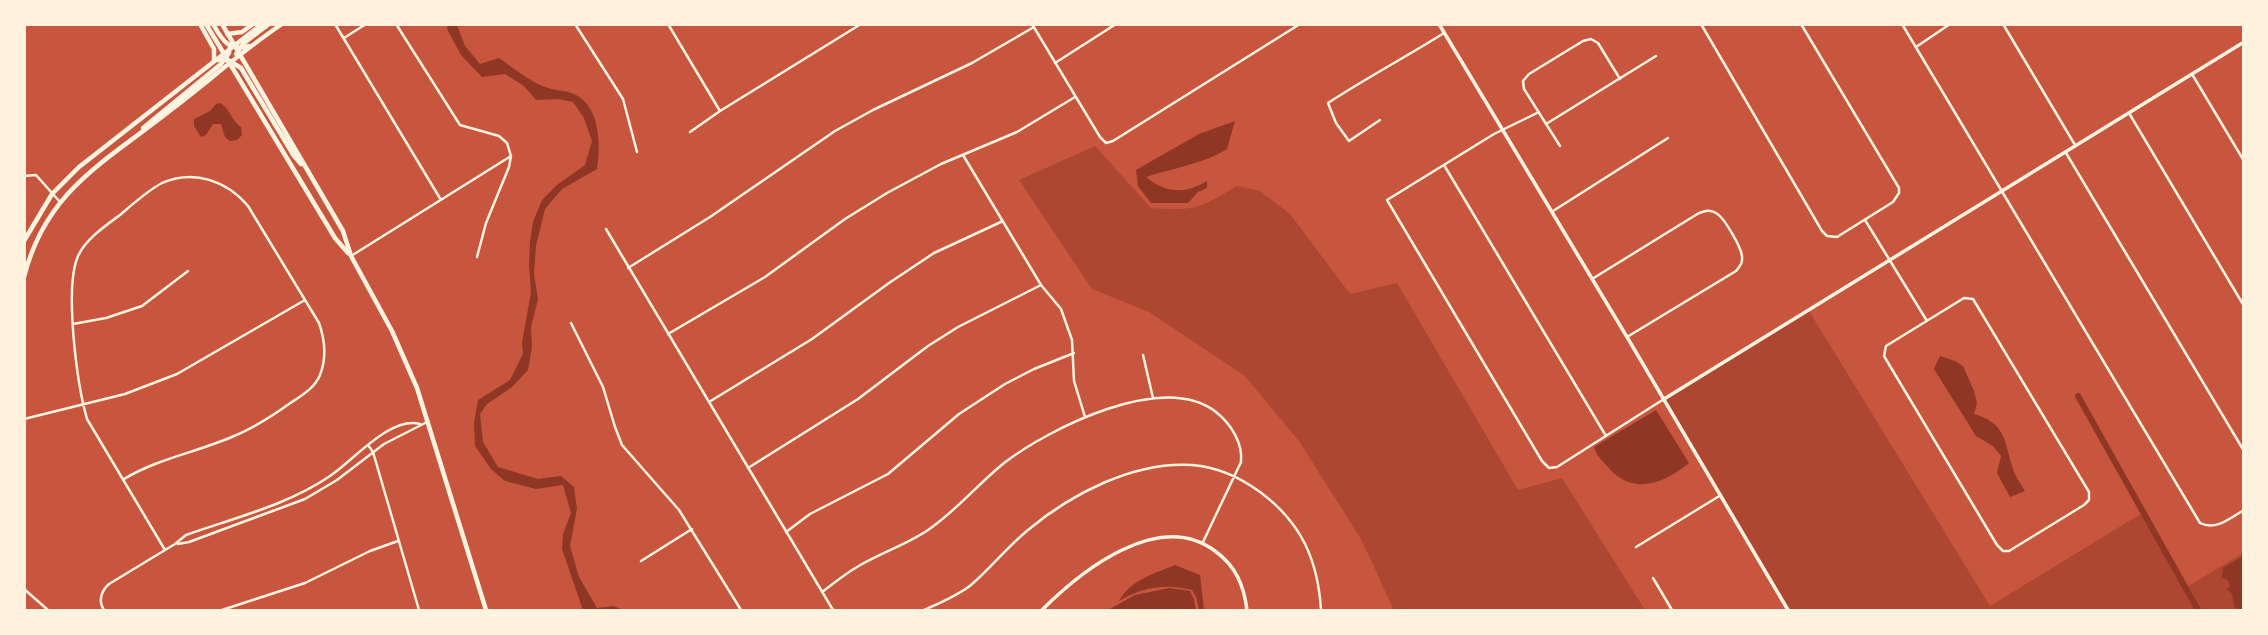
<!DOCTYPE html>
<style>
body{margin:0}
#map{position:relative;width:2268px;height:635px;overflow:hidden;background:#c8553d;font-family:Raleway,sans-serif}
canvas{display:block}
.frame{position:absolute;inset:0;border:26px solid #fff3e0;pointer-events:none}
</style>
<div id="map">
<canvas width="2268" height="635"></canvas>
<div class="frame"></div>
</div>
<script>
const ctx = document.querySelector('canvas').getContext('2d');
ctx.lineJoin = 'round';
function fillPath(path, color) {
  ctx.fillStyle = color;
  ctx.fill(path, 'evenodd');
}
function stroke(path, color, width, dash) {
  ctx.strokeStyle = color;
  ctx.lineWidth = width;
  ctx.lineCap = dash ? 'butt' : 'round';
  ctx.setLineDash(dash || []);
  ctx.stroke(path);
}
const green = new Path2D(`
 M1095,146L1151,208C1193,211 1200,209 1236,186L1260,191L1290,214L1350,294L1397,283L1518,490L1562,478L1645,610H1394L1361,539L1299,441L1245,376L1149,312L1092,289L1019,180Z
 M1809,311L1990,606L2144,512L2187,587L2243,553V610H1790L1664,399Z`);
const water = new Path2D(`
 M448,25H457L465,46L480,64L499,58C512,67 529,81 545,87C555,91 567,90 576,95C600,107 601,146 597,169L562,189L545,209L536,246L534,274L538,299L531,327L532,347L528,370L512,387L487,404L480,414L483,442L498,467L538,479L561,476L574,487L577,509L570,546L579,577L597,608L614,606L623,610H583L562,549L563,534L571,513L563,485L536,489L505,481L491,469L475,446L474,423L478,400L510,380L523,354L522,343L531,292L529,265L530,242L533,222L542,200L557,185L585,165L592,141L584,118L573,102L558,99L536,100L524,86L505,74L482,77L461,55L447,29Z
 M220,103C231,109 231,121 241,127L242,135L237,140L230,141L225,137L221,124H213L206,135L201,137L194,126V119L210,111L216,104Z
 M1235,121L1227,149C1203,164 1173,168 1146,177C1167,194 1185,194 1207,181V188L1198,192L1188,203H1151L1138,186L1136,170L1199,134Z
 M1940,356L1955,361L1963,366L1974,391L1977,403L1974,414C2005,423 2004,439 2012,466C2014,474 2020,483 2025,491L2010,497L1997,473L2001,456L1993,446L1976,436L1934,369Z
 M1656,410L1689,463C1662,485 1631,496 1606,465C1601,459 1596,455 1594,447Z
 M2243,556L2244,610H2242L2234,607L2232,594L2227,589L2230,587L2228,580L2222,578L2223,568Z
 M1175,565L1200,575L1204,610H1199L1196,597L1192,590C1167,583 1141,587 1119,601C1130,580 1154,574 1175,565Z
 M1169,588L1190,591L1194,599L1196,610H1108L1135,595Z`);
const canal = new Path2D(`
 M2078,396L2198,610`);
const minor = new Path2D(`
 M335,24L441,200
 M396,24L460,125L499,136L507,143L511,156L509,167L486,223L477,257
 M575,24L623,99L637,152
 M668,24L720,111
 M1032,24L1100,137L1106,143L1113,141L1300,24
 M1701,24L1822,231L1827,236L1837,237L1893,202L1899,193V188L1801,24
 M1902,24L2200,523C2216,531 2230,518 2244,510
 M2003,24L2075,145
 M344,38L366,24
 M1916,47L1950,24
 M1055,63L1116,24
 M2192,74L2244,161
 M1539,112L1494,134L1387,200L1542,461L1549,468L1557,467L1664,399
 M2129,113L2244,306
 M1380,120L1349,141L1336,123L1328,103C1366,78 1406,57 1444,33
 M1546,124L1656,56
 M690,132L720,111L861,24
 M1560,146L1524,89L1523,81L1529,74L1583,41L1591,39L1598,43L1620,79
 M2066,153L2244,451
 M963,155L1041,285L1061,309L1072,340L1074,381L1085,417
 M1444,165L1606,436
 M24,176L36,175L60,202
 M1553,211L1668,138
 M1865,220L1927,321
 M606,229L833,610
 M351,256L511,156
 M628,268L710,217L835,131L873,110L972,63L1034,27
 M1592,279L1699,213C1705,211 1710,209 1716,213C1724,217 1741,247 1742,256C1743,263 1740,266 1736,271L1627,337
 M1964,298L1973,299L2089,492V500L2084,505L2009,551H2003L1997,545L1884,356L1886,346Z
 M571,323L603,387L615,427L622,445L679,510L741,610
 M73,324L106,318L142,306L188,271
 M668,334L765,277L845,219L887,193L941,164L1017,132L1075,97
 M1143,355L1153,398
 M709,402L812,339L889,283L934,253L1003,221
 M24,419L125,394L177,374L305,300
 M368,445L373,452L419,610
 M748,468L858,399L928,346L958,327L1041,285
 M124,479C159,458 198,452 234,436C254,428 272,416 289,404C301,396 315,388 320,375C327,357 325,340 319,323L248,206C227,181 194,169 162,183C147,191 133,204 120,215C105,226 86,239 78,256C64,288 77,384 87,419L165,550
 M786,532L810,514L888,474L959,414L1005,384L1034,369L1074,353
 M178,544L189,542L305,499L337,480L384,444L427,422
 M1636,547L1721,495
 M641,561L692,529
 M1653,578L1672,610
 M24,589L48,610
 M822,592C834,583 845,574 857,567C880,553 906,545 928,530C956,511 978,484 1004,463C1050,428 1163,371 1216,412C1231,424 1243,443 1241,462L1203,542
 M104,610C98,601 101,591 109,584L175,544L186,535C234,518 288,505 330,476C354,460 390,416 420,424
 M222,610L305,583L370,551L398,541
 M924,610C940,603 957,596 971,585C991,568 1007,547 1028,530C1071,494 1134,461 1192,465C1217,467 1241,478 1260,492C1302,523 1318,561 1321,610`);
const tertiary = new Path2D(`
 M1439,24L1627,337L1788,610
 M1664,399L2244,42
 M1042,610C1082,570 1159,509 1215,551C1236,566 1244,586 1247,610`);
const secondary = new Path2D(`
 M200,24L214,49V60H228L241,68L294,156L301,164
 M206,24L335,238L348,253
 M213,24C222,40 229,52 249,46
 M222,24L343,231L351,256L392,331L417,388L486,610
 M228,35L227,34L242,32L253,24
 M236,54L244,43L269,24
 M143,128L221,64L229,53L230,47
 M24,241L52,194L79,167L262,24
 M24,277C46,189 107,161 172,109C209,81 243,50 282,24`);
fillPath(green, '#ae4732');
fillPath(water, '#8f3625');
stroke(canal, '#8f3625', 6);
stroke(minor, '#fff3e0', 2.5);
stroke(tertiary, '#fff3e0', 3.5);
stroke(secondary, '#fff3e0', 4.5);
</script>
